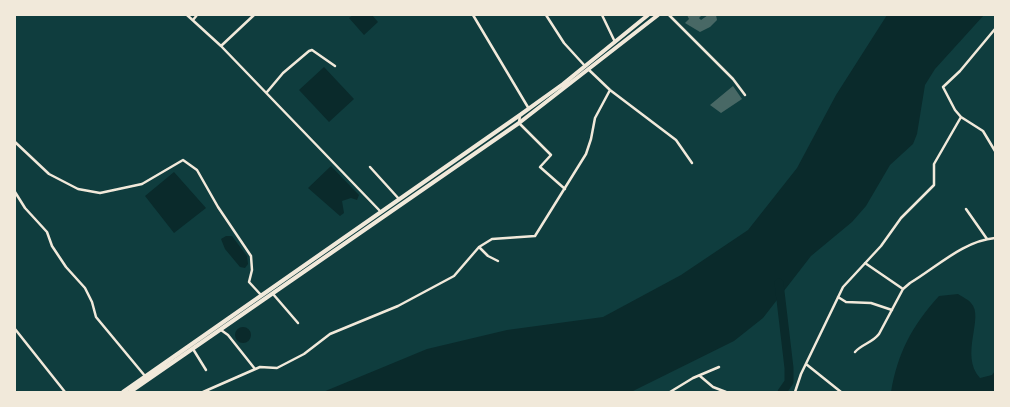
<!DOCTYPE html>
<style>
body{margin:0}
#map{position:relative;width:1010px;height:407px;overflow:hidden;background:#0f3d3e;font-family:Karla,sans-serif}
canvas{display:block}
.frame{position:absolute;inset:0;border:16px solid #f1e9da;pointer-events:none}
</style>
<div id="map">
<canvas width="1010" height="407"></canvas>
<div class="frame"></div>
</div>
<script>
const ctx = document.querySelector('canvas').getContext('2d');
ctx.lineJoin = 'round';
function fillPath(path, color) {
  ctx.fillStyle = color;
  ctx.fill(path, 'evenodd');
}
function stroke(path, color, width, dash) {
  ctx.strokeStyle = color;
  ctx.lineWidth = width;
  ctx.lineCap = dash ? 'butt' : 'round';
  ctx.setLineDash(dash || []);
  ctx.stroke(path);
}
const water = new Path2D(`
 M353,15H372L378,22L364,35L349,18Z
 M887,15H984L935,69L925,85L917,134L913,144L890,165L866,206L852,222L811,256L763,318L734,341L631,392H323L427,349L507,330L603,317L681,275L748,230L797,168L836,95Z
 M324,67L354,99L329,122L299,90Z
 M331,166L359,195L357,200L351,198L342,201L344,213L340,216L308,188Z
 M174,172L206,208L174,233L145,196Z
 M226,236H232L247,256L248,264L245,268L240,267L225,249L221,239Z
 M958,294C962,297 968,299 971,303C985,317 959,355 980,378L992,375L995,371V392H891C898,352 912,326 939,296Z
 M235 335a8 8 0 1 1 16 0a8 8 0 1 1-16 0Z`);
const river = new Path2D(`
 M779,283L789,368V382L782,392`);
const building = new Path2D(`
 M687,15H702L699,18L701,20L708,15H716L717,20L710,27L700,32L685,23L689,19Z
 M733,86L742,99L721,113L710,105Z`);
const minor = new Path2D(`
 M187,15L221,46L381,212
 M473,15L529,109
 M546,15L564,43L585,66
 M602,15L615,42
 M669,15L733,79L745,95
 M193,20L197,15
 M221,46L254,15
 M588,69L610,90L676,140L692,163
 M267,92L283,73L309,51L312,50L335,66
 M520,115L519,123L551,155L540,167L565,189
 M961,117L983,131L995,151
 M15,142L49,174L78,189L100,193L142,184L183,160L197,170L218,207L251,256L252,270L249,282L261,295
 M370,167L399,199
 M15,192L25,208L47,232L52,246L66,267L85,288L92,302L96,317L145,376
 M966,209L987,239
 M479,247L488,256L498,261
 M865,263L903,289
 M273,294L298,323
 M838,297L846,302L871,303L892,310
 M15,329L65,392
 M221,330L228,335L255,369
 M193,349L206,370
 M855,352C862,344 872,343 879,334L903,289L910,283C937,267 963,241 995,238
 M806,364L841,392
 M700,376L713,387L726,392
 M203,392L260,367L277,368L304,354L330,334L398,306L454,276L479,247L492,239L535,236L586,154L591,139L595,118L610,90
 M670,392L693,378L719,367
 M795,392L801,374L843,287L881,246L901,218L934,185V164L961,117L955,110L943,87L960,71L995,29`);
const primary = new Path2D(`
 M123,392L520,115L563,84L648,15
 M130,392L519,123L658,15`);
fillPath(water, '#0a2a2b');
stroke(river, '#0a2a2b', 9);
fillPath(building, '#486865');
stroke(minor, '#f1e9da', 2.5);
stroke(primary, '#f1e9da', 4);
</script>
